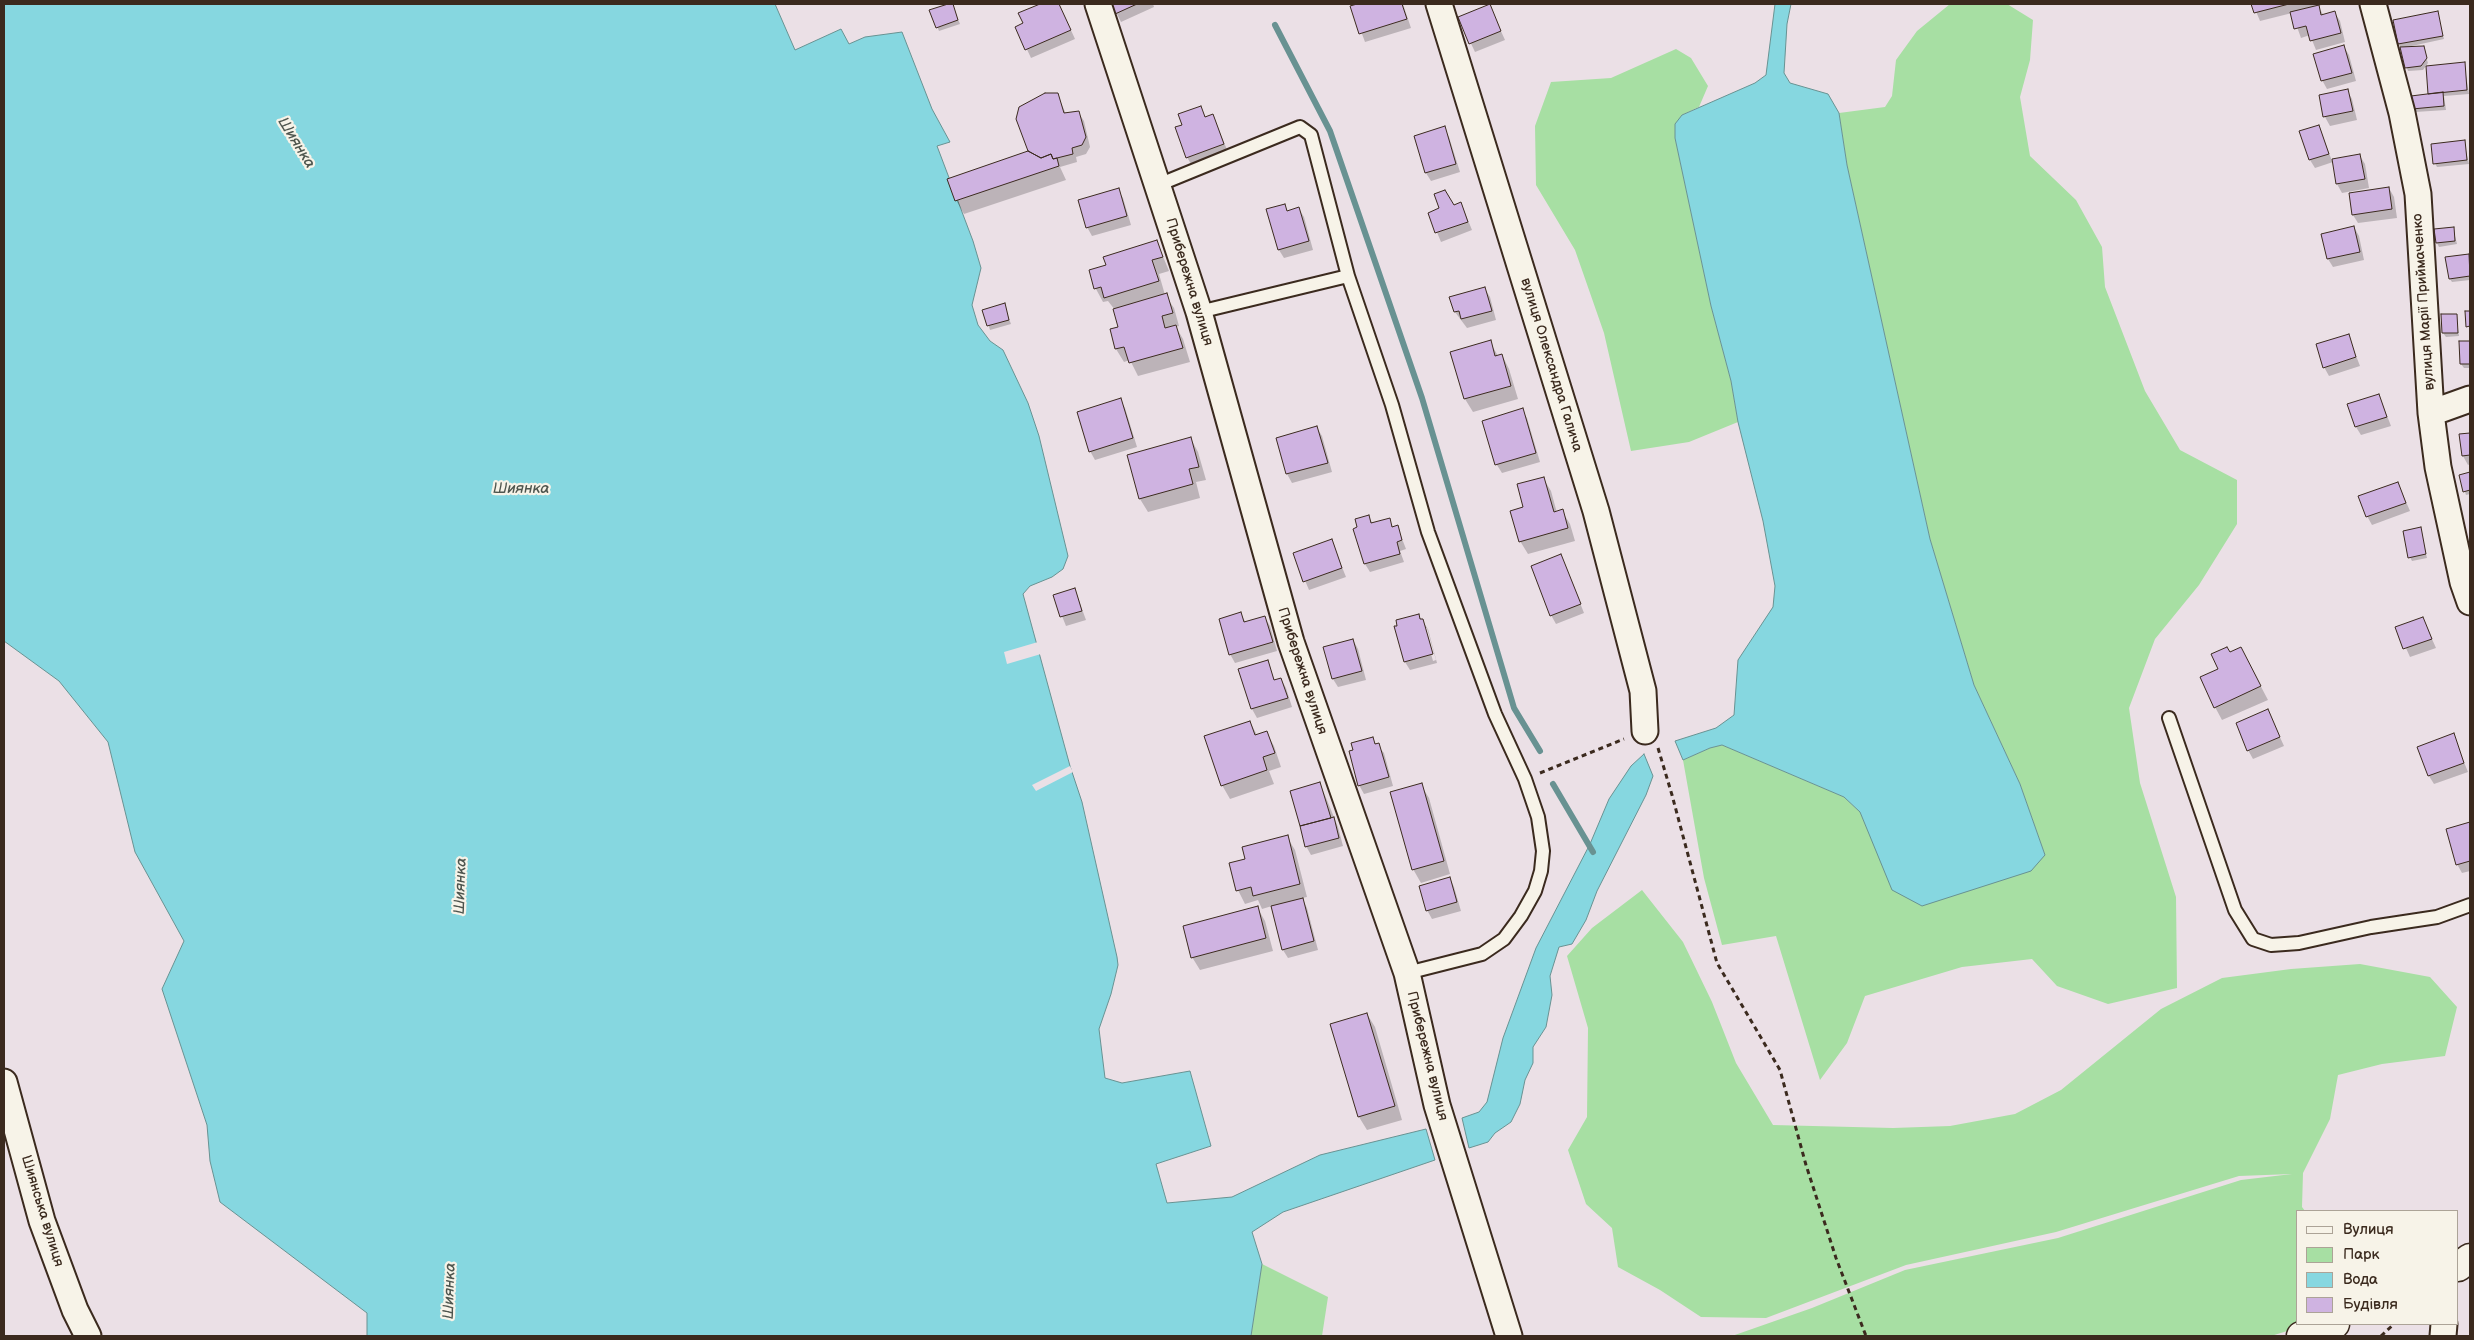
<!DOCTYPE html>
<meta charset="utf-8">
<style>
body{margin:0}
#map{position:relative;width:2474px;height:1340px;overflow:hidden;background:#ebe0e6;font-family:"Balsamiq Sans",sans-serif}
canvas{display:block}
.frame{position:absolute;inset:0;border:5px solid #3b2a1e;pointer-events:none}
.legend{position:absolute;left:2296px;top:1210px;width:162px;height:115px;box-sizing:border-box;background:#f7f3e8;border:1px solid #aca397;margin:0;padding:6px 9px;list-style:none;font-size:15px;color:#3b2a1e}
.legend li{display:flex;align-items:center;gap:10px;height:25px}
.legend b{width:25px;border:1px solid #aca397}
</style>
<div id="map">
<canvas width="2474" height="1340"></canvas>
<div class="frame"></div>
<ul class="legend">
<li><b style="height:6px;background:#f7f3e8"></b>Вулиця</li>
<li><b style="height:14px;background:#a7dfa3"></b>Парк</li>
<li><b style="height:14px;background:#86d7e0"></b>Вода</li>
<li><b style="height:14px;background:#cfb3e1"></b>Будівля</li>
</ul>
</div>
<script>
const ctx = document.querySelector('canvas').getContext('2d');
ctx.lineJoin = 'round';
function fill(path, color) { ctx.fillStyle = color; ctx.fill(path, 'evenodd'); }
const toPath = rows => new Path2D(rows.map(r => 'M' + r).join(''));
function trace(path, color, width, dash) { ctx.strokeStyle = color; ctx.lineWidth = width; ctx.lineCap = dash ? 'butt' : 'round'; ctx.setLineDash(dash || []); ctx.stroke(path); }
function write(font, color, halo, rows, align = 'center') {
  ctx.font = font + ' "Balsamiq Sans",sans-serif'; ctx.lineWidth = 4.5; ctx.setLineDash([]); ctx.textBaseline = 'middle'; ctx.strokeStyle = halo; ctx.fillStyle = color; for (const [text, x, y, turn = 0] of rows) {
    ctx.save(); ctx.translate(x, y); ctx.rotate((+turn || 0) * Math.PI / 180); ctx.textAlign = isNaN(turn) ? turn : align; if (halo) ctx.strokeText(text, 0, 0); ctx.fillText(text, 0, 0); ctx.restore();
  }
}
const green = toPath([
 [1950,4,2007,4,2033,20,2030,60,2020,97,2030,156,2076,200,2102,247,2105,287,2145,391,2180,450,2237,480,2237,524,2199,585,2155,639,2129,708,2140,783,2176,897,2177,988,2108,1004,2057,986,2032,959,1962,967,1865,996,1847,1043,1820,1080,1776,936,1722,945,1704,878,1683,760,1710,748,1722,745,1844,797,1860,812,1873,840,2045,855,2020,784,1974,685,1930,539,1847,165,1839,113,1885,107,1892,96,1896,60,1917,31],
 [1676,49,1691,58,1708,86,1699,107,1682,115,1675,138,1711,306,1731,381,1738,422,1689,442,1631,451,1604,333,1575,250,1536,185,1535,126,1551,82,1611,78],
 [1642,890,1683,942,1712,1002,1736,1063,1773,1125,1893,1128,1950,1126,2015,1114,2061,1090,2161,1009,2222,978,2291,969,2360,964,2430,977,2457,1007,2445,1056,2382,1064,2338,1075,2330,1119,2303,1173,2302,1207,2305,1211,2298,1211,2298,1324,2310,1324,2271,1336,1732,1336,1812,1308,1905,1270,2058,1238,2241,1180,2292,1174,2239,1176,2056,1232,1906,1265,1766,1318,1701,1317,1660,1290,1618,1267,1612,1228,1586,1204,1568,1150,1587,1117,1588,1028,1567,956,1592,928],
 [1262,1264,1328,1297,1322,1336,1251,1336]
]);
const water = toPath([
 [4,4,775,4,795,50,841,29,849,44,865,37,902,32,932,109,950,142,937,146,973,241,981,268,972,305,978,325,990,341,1003,350,1028,403,1039,436,1068,556,1063,569,1052,577,1030,586,1023,594,1070,766,1082,802,1117,957,1118,965,1111,994,1099,1029,1105,1078,1122,1083,1190,1071,1211,1146,1156,1164,1167,1203,1232,1197,1320,1155,1426,1129,1435,1160,1283,1212,1252,1232,1262,1264,1251,1336,367,1336,367,1313,220,1202,210,1161,207,1125,162,989,184,941,135,852,108,742,59,681,4,641,4,4],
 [1775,4,1791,4,1787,24,1784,73,1790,83,1828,94,1839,113,1847,165,1930,539,1974,685,2020,784,2045,855,2031,871,1922,906,1892,890,1860,812,1844,797,1722,745,1710,748,1683,760,1675,741,1716,728,1734,715,1738,660,1773,607,1775,586,1763,521,1738,422,1731,381,1711,306,1675,138,1675,124,1682,115,1755,83,1766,75,1775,4],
 [1644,754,1653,776,1646,795,1597,891,1586,920,1572,944,1559,947,1550,976,1552,995,1546,1027,1533,1047,1533,1063,1525,1080,1520,1104,1511,1122,1495,1133,1488,1142,1469,1148,1462,1118,1479,1112,1487,1102,1503,1038,1536,948,1590,844,1609,799,1631,766,1644,754]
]);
const pier = toPath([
 [1038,642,1041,654,1007,664,1004,652],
 [1070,766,1073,772,1036,791,1032,785]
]);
const shadow = toPath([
 [952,4,960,24,939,31,931,11],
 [1043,4,1059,4,1075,39,1031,58,1017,28,1025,24,1020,14],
 [1112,4,1153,4,1154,7,1121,22],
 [1361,4,1403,4,1411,28,1365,42,1352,7],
 [2253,4,2326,4,2318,6,2324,16,2335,13,2340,21,2345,42,2316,50,2310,35,2301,38,2292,13,2260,21],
 [1489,5,1505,40,1475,52,1459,18],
 [2437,12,2444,39,2407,47,2423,48,2428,63,2423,70,2408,71,2399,44,2394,21],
 [2344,47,2349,55,2356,81,2327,89,2322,80],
 [2464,63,2469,94,2444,96,2446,110,2415,112,2413,109],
 [2347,90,2352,99,2357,120,2330,126,2325,117,2320,96],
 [1057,94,1066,114,1078,112,1084,121,1090,147,1086,154,1076,157,1077,162,1060,167,1066,180,964,214,956,200,1030,152],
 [1200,107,1206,118,1213,116,1228,152,1192,166,1187,157,1183,125],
 [2319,126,2332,161,2360,156,2365,164,2369,188,2342,193,2337,184,2333,162,2315,168,2310,160],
 [1444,128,1449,137,1460,172,1431,181,1426,173],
 [2464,142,2469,164,2437,167,2435,163],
 [2389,188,2394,197,2397,218,2358,223,2353,215],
 [1118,190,1123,198,1131,225,1092,236,1087,227],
 [1461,203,1472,230,1441,242,1429,213],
 [1284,205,1288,212,1299,209,1304,217,1313,250,1284,258,1279,250],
 [2354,227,2359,236,2364,260,2333,267,2328,259],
 [2453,228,2457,244,2439,247,2437,243],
 [1157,242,1169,271,1159,274,1165,295,1174,308,1179,326,1176,327,1183,339,1190,362,1138,376,1130,360,1124,362,1116,349,1120,328,1115,310,1108,301,1103,302,1096,289,1090,271,1108,266],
 [2468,255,2470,259,2470,280,2452,282,2450,279],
 [1485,289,1490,297,1496,320,1467,328,1455,312,1451,298],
 [1004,305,1011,324,990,330,984,310],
 [2456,315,2459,336,2446,337,2443,333],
 [2348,335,2360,366,2329,376,2324,367],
 [1490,342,1498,356,1502,355,1509,369,1518,399,1473,412,1465,399,1452,352],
 [2470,342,2470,368,2464,368,2461,364,2460,343],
 [2379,395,2391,426,2361,435,2356,427],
 [1120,399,1125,408,1137,447,1095,460,1090,451],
 [1522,410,1527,418,1540,462,1502,473,1497,465,1484,421],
 [1317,428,1322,436,1332,472,1292,483,1287,474,1277,439],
 [2470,434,2470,464,2468,465,2463,456,2461,435],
 [1191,439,1198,452,1206,480,1196,482,1200,498,1148,512,1140,499,1129,456],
 [2470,473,2470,494,2466,495,2460,476],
 [1543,478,1551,491,1557,513,1562,511,1570,524,1575,541,1528,554,1520,541,1525,508],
 [2398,483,2410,511,2372,525,2367,516],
 [1368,516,1373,524,1389,520,1393,527,1397,526,1406,549,1400,551,1404,562,1370,572,1365,564],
 [2420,529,2427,558,2412,561,2410,557],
 [1331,540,1346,577,1309,590,1294,554],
 [1561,555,1584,613,1556,624,1551,615],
 [1075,590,1086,620,1066,626,1054,596],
 [1241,614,1246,623,1265,618,1270,626,1277,651,1235,663,1230,654],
 [1418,615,1428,629,1437,663,1410,670,1405,662,1396,627],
 [1424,628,1427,628,1436,660,1433,661],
 [2423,619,2436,648,2410,657,2397,628],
 [1353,640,1358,649,1366,680,1338,687,1333,679,1325,648],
 [2230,654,2248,662,2268,700,2222,720,2215,707,2219,670],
 [1267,662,1275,681,1281,679,1286,688,1292,707,1257,718,1252,709,1240,670],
 [2272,720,2284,746,2253,759,2248,750],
 [1250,722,1257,735,1266,732,1274,746,1281,767,1269,771,1274,784,1230,799,1222,785],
 [2453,735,2468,772,2434,784,2429,776],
 [1372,739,1384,753,1393,786,1364,794,1359,785],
 [1320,783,1338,827,1343,846,1311,855,1306,846],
 [1421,785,1429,798,1450,874,1421,883,1413,869],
 [2470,823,2470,871,2462,873,2457,864,2448,830],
 [1287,837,1295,850,1307,897,1302,898,1307,908,1318,950,1288,958,1283,950,1272,906,1262,909,1258,900,1245,904,1238,890,1247,860],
 [1450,878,1454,887,1461,911,1432,919,1427,910],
 [1257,907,1265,921,1273,951,1200,970,1192,957],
 [1367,1014,1375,1027,1402,1120,1367,1130,1359,1117,1332,1024]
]);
const stream = toPath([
 [1275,25,1330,131,1422,398,1514,708,1540,751],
 [1553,784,1593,852]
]);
const building = toPath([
 [948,4,953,4,958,20,936,28,929,10,948,4],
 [1040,4,1059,4,1071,30,1025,50,1015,27,1023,23,1018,13,1040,4],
 [1110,4,1137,4,1115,14,1110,4],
 [1357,4,1402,4,1407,19,1359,34,1350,6,1357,4],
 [1490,4,1501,31,1469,44,1458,17,1490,4],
 [2251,4,2289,4,2254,13,2251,4],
 [2319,5,2321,15,2335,11,2341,33,2310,41,2306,26,2294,29,2290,12,2319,5],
 [2438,11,2443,36,2398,44,2393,20,2438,11],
 [2344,45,2352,73,2321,81,2313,54,2344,45],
 [2424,46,2427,58,2421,66,2405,68,2400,47,2424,46],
 [2465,62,2467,90,2428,94,2426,66,2465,62],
 [2348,89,2353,111,2323,117,2319,95,2348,89],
 [2443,92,2444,106,2412,109,2411,96,2443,92],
 [1045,93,1058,93,1064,113,1079,111,1086,137,1082,145,1072,148,1073,154,1053,159,1051,154,1041,158,1028,151,1016,119,1019,107,1045,93],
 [1201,106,1205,117,1213,114,1224,144,1186,158,1175,127,1182,125,1178,114,1201,106],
 [2319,125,2329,154,2309,160,2299,131,2319,125],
 [1445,126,1456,164,1425,173,1414,136,1445,126],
 [2465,140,2467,160,2433,164,2431,144,2465,140],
 [1028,151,1041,158,1051,154,1053,159,1057,158,1059,166,955,201,947,179,1028,151],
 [2360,154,2365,179,2336,184,2332,159,2360,154],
 [2389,187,2392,209,2352,215,2349,193,2389,187],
 [1119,188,1127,216,1086,228,1078,200,1119,188],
 [1445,190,1454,205,1461,202,1468,222,1435,233,1428,213,1439,208,1434,194,1445,190],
 [1285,204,1287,211,1299,207,1309,241,1278,250,1266,209,1285,204],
 [2354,226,2360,252,2327,259,2321,234,2354,226],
 [2454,227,2455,241,2436,243,2434,229,2454,227],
 [1157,240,1163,257,1152,260,1159,281,1104,298,1101,287,1094,289,1089,270,1106,265,1103,257,1157,240],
 [2469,254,2470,276,2449,279,2445,257,2469,254],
 [1485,287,1492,311,1461,319,1459,311,1454,312,1449,297,1485,287],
 [1167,293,1173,313,1162,316,1165,328,1176,325,1183,348,1129,363,1124,347,1115,349,1110,329,1118,327,1113,309,1167,293],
 [1005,303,1009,320,987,326,982,310,1005,303],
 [2465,311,2470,311,2470,326,2466,327,2465,311],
 [2441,314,2457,314,2458,333,2442,333,2441,314],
 [2349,334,2356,357,2323,368,2316,344,2349,334],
 [1491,340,1495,356,1502,354,1511,386,1464,399,1450,352,1491,340],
 [2459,341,2470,341,2470,364,2460,364,2459,341],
 [2379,394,2387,417,2355,427,2347,404,2379,394],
 [1121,398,1133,438,1089,452,1077,412,1121,398],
 [1523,408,1536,453,1495,465,1482,421,1523,408],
 [1317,426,1328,463,1286,474,1276,438,1317,426],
 [2470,433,2470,455,2462,456,2459,434,2470,433],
 [1191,437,1199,467,1189,469,1193,484,1139,499,1127,455,1191,437],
 [2470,472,2470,490,2463,492,2459,475,2470,472],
 [1544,477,1554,512,1563,509,1568,528,1519,542,1510,511,1523,507,1517,484,1544,477],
 [2398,482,2406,503,2366,517,2358,496,2398,482],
 [1369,515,1371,523,1390,518,1392,527,1398,525,1402,540,1397,542,1400,554,1364,564,1353,529,1357,527,1355,519,1369,515],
 [2421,527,2426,554,2408,558,2403,531,2421,527],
 [1332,539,1342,568,1303,582,1293,553,1332,539],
 [1561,554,1581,604,1550,616,1531,566,1561,554],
 [1075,588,1082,611,1060,617,1053,595,1075,588],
 [1241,612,1244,622,1265,616,1273,642,1229,655,1219,619,1241,612],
 [1419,614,1420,619,1423,619,1433,654,1404,662,1394,626,1397,626,1396,620,1419,614],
 [2423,617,2432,639,2403,649,2395,627,2423,617],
 [1353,639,1362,671,1332,679,1323,647,1353,639],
 [2227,647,2230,652,2241,647,2261,686,2214,708,2200,677,2218,669,2211,654,2227,647],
 [1268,660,1274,680,1281,678,1288,698,1251,709,1238,669,1268,660],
 [2268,709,2280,737,2247,751,2236,723,2268,709],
 [1250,721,1255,735,1267,731,1275,753,1263,757,1267,770,1221,786,1204,736,1250,721],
 [2454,733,2464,763,2428,776,2417,747,2454,733],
 [1373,737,1375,744,1379,743,1389,777,1358,786,1349,751,1353,750,1351,743,1373,737],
 [1320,782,1331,818,1300,826,1290,791,1320,782],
 [1422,783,1444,861,1412,870,1390,792,1422,783],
 [1334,817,1339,838,1305,847,1300,826,1334,817],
 [2470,822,2470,861,2456,865,2446,829,2470,822],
 [1288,835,1300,884,1253,896,1251,887,1236,891,1229,863,1245,859,1242,847,1288,835],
 [1450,877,1457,902,1426,911,1419,886,1450,877],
 [1303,898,1314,941,1282,950,1271,906,1303,898],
 [1258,906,1266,938,1191,958,1183,926,1258,906],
 [1367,1013,1395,1106,1358,1117,1330,1024,1367,1013]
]);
const path = toPath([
 [1658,748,1672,795,1717,963,1780,1070,1806,1165,1836,1258,1866,1336],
 [1540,773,1624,739],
 [2381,1336,2394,1324]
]);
const service = toPath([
 [1158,185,1300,127,1311,135,1348,276],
 [1199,312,1348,276,1392,405,1428,532,1495,714,1525,779,1538,817,1543,851,1541,871,1535,891,1521,916,1504,939,1482,954,1407,973],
 [2169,718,2235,910,2253,939,2271,945,2299,943,2371,927,2437,917,2470,905]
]);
const minor = toPath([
 [1098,4,1199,312,1291,642,1407,973,1437,1105,1509,1336],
 [1439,4,1596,511,1643,691,1645,731],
 [2373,4,2402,113,2418,194,2431,413,2438,467,2463,582,2470,602],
 [2431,413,2470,399],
 [4,1082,42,1221,75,1310,88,1336],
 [2443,1336,2444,1324]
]);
const tertiary = toPath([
 [2458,1267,2470,1258],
 [2301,1336,2335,1324]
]);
const streetNames = [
 ["Прибережна вулиця",1189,282,73],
 ["вулиця Марії Приймаченко",2424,302,-94],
 ["вулиця Олександра Галича",1551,365,73],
 ["Прибережна вулиця",1302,671,72],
 ["Прибережна вулиця",1427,1056,76],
 ["Шиянська вулиця",42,1211,73]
];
const waterNames = [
 ["Шиянка",296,143,58],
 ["Шиянка",521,489],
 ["Шиянка",461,886,-88],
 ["Шиянка",450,1291,-88]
];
fill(green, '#a7dfa3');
fill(water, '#86d7e0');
trace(water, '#689292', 1);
fill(pier, '#ebe0e6');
fill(shadow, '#0003');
trace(stream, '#689292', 6);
fill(building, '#cfb3e1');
trace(building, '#3b2a1e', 1);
trace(service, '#3b2a1e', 16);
trace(minor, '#3b2a1e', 29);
trace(tertiary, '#3b2a1e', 31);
trace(path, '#3b2a1e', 3, [5, 4]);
trace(service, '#f7f3e8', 12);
trace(minor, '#f7f3e8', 25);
trace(tertiary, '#f7f3e8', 28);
write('14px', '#3b2a1e', '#f7f3e8', streetNames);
write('italic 15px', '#4e554e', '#f7f3e8', waterNames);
</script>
